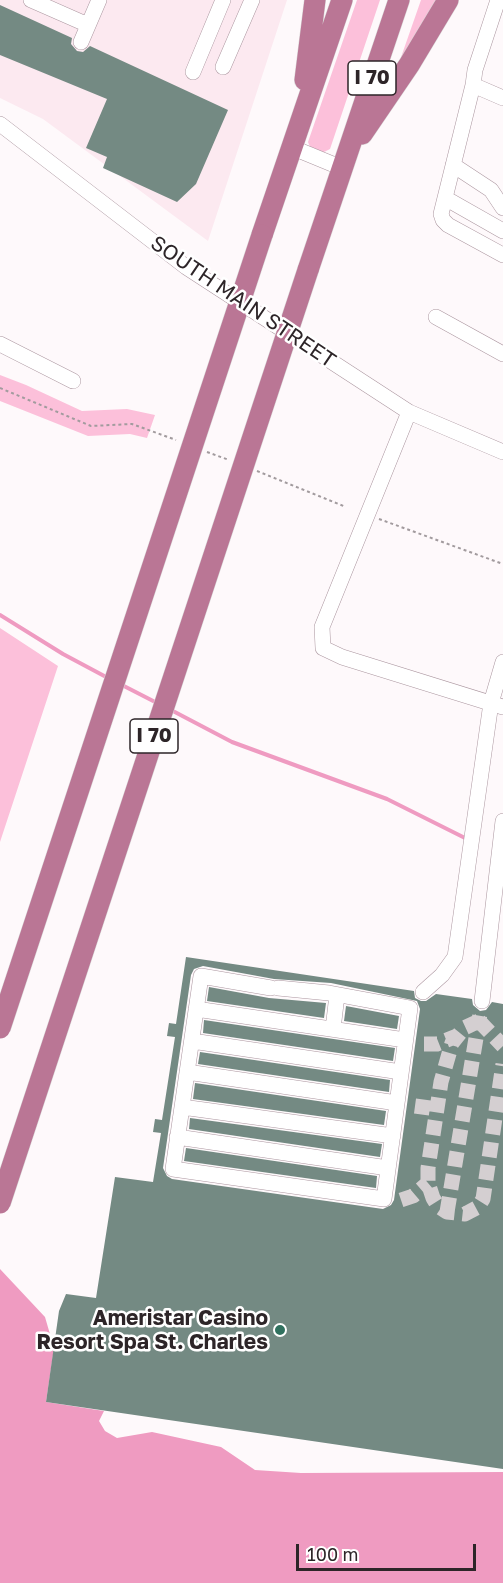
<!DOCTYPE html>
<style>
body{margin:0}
#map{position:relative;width:503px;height:1583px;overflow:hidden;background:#fef9fb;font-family:"Golos Text",sans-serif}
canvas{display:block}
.scale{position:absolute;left:296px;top:1544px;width:180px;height:27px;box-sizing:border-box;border:3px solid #2d2528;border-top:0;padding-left:8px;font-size:18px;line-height:21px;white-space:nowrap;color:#2d2528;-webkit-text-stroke:4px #fff;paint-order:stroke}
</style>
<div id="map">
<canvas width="503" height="1583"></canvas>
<div class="scale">100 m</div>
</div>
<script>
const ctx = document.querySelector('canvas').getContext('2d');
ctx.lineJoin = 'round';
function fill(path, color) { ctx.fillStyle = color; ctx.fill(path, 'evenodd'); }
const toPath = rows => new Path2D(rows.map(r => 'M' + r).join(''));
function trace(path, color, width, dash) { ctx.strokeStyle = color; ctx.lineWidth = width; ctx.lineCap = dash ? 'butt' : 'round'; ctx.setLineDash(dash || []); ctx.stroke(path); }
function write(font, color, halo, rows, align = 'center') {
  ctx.font = font + ' "Golos Text",sans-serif'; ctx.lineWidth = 5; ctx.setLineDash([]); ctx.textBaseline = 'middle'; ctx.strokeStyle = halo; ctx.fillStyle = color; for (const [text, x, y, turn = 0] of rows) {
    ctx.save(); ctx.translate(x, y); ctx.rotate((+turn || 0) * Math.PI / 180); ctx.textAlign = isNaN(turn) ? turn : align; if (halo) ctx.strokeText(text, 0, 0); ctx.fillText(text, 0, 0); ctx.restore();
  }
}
const built = toPath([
 [0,0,287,0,208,241,43,119,0,98]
]);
const green = toPath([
 [357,0,380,0,330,149,324,152,318,152,310,147,308,142],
 [421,0,436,0,399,63],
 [0,375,26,385,82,411,127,409,155,415,147,438,130,434,88,436,0,401],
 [0,628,58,666,0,842]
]);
const water = toPath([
 [0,1269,45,1317,54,1348,46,1402,104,1411,99,1421,105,1431,117,1438,152,1432,221,1447,255,1470,301,1473,503,1472,503,1583,0,1583]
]);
const stream = toPath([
 [0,615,63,654,108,678],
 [120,684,159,704],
 [171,710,232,742,387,799,469,840]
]);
const building = toPath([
 [0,5,72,38,71,44,77,51,83,52,90,46,228,110,196,184,177,202,103,168,107,157,86,148,107,99,0,55],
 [186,957,414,991,415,998,421,1001,426,1001,436,994,472,999,473,1005,480,1011,486,1010,492,1002,503,1004,503,1469,46,1402,59,1311,66,1294,96,1298,115,1177,153,1182,161,1133,153,1132,155,1119,162,1120,175,1037,167,1036,169,1023,176,1024],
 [203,966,274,979,331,983,417,1001,420,1009,394,1200,391,1205,383,1209,172,1179,167,1176,163,1168,191,975,194,969],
 [209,987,269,998,326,1003,324,1018,207,1001],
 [346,1006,399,1016,397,1029,344,1021],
 [204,1020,395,1048,393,1061,203,1033],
 [200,1052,390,1080,389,1092,198,1064],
 [195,1083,386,1111,384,1125,193,1099],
 [190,1118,382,1144,380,1157,189,1129],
 [186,1148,377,1176,376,1188,184,1161]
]);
const minorTunnel = toPath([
 [479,1021,464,1028,452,1043,441,1082,428,1168,428,1183,433,1198,438,1206,447,1212,465,1214,478,1207,483,1199,503,1064],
 [479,1021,503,1046],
 [424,1044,437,1044,457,1036],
 [415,1106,437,1109],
 [401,1200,413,1196,428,1183],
 [447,1212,480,1014]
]);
const path = toPath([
 [0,388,91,426,132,424,176,440],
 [207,452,229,460],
 [257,471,346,507],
 [379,519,503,564]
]);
const minor = toPath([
 [31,0,88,25],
 [498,0,475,70,473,85,441,214,443,220,448,225,503,255],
 [81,42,99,0],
 [223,67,252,0],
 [193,72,223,0],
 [473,85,503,98],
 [0,124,186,267,409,412,503,452],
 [291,147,342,168],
 [453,165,491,190,503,208],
 [445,198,503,231],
 [436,317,503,354],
 [0,344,73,381],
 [409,412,322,627,323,648,342,657,503,707],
 [271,988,201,976,173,1169,384,1199,410,1008,329,993,278,988],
 [423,992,442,975,455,957,491,703,503,662],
 [482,1001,503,821],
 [196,1009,405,1040],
 [333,1029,337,995],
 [192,1041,401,1072],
 [187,1072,397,1103],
 [182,1107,393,1136],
 [177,1137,388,1168]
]);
const highway = toPath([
 [305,80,315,0],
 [362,134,409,65,448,0],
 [262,235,342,0],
 [308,270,399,0]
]);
const highwayBridge = toPath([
 [0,1028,262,235],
 [0,1203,308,270]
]);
const markers = [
 [280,1330,6,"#31715f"]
];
const shields = [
 [372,78,48],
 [154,736,48]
];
const shieldNames = [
 ["I 70",372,78],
 ["I 70",154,736]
];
const streetNames = [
 ["SOUTH MAIN STREET",243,302,34]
];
const poiNames = [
 ["Ameristar Casino",268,1318],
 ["Resort Spa St. Charles",268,1342]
];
fill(built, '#fce9f0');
fill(green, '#fcc0da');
fill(water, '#ef9bc1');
trace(stream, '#ef9bc1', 4);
fill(building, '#748a83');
trace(minorTunnel, '#d4cfd1', 15, [15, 8]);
trace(minor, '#ac97a0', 16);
trace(highway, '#d9d8d8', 22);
trace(path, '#a29b9e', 2, [3, 3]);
trace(minor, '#fff', 15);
trace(highway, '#ba7695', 21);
trace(highwayBridge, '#d9d8d8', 22, []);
trace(highwayBridge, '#ba7695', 21);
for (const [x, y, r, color] of markers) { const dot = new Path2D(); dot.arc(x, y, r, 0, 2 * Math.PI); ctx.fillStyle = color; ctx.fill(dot); trace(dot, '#fff', 2); }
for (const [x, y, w] of shields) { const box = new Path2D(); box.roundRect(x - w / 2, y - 17, w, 34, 4.5); ctx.fillStyle = '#fff'; ctx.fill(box); trace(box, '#2d2528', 1.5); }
write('bold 20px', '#2d2528', null, shieldNames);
write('21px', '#2d2528', '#fff', streetNames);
write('bold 21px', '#2d2528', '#fff', poiNames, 'right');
</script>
